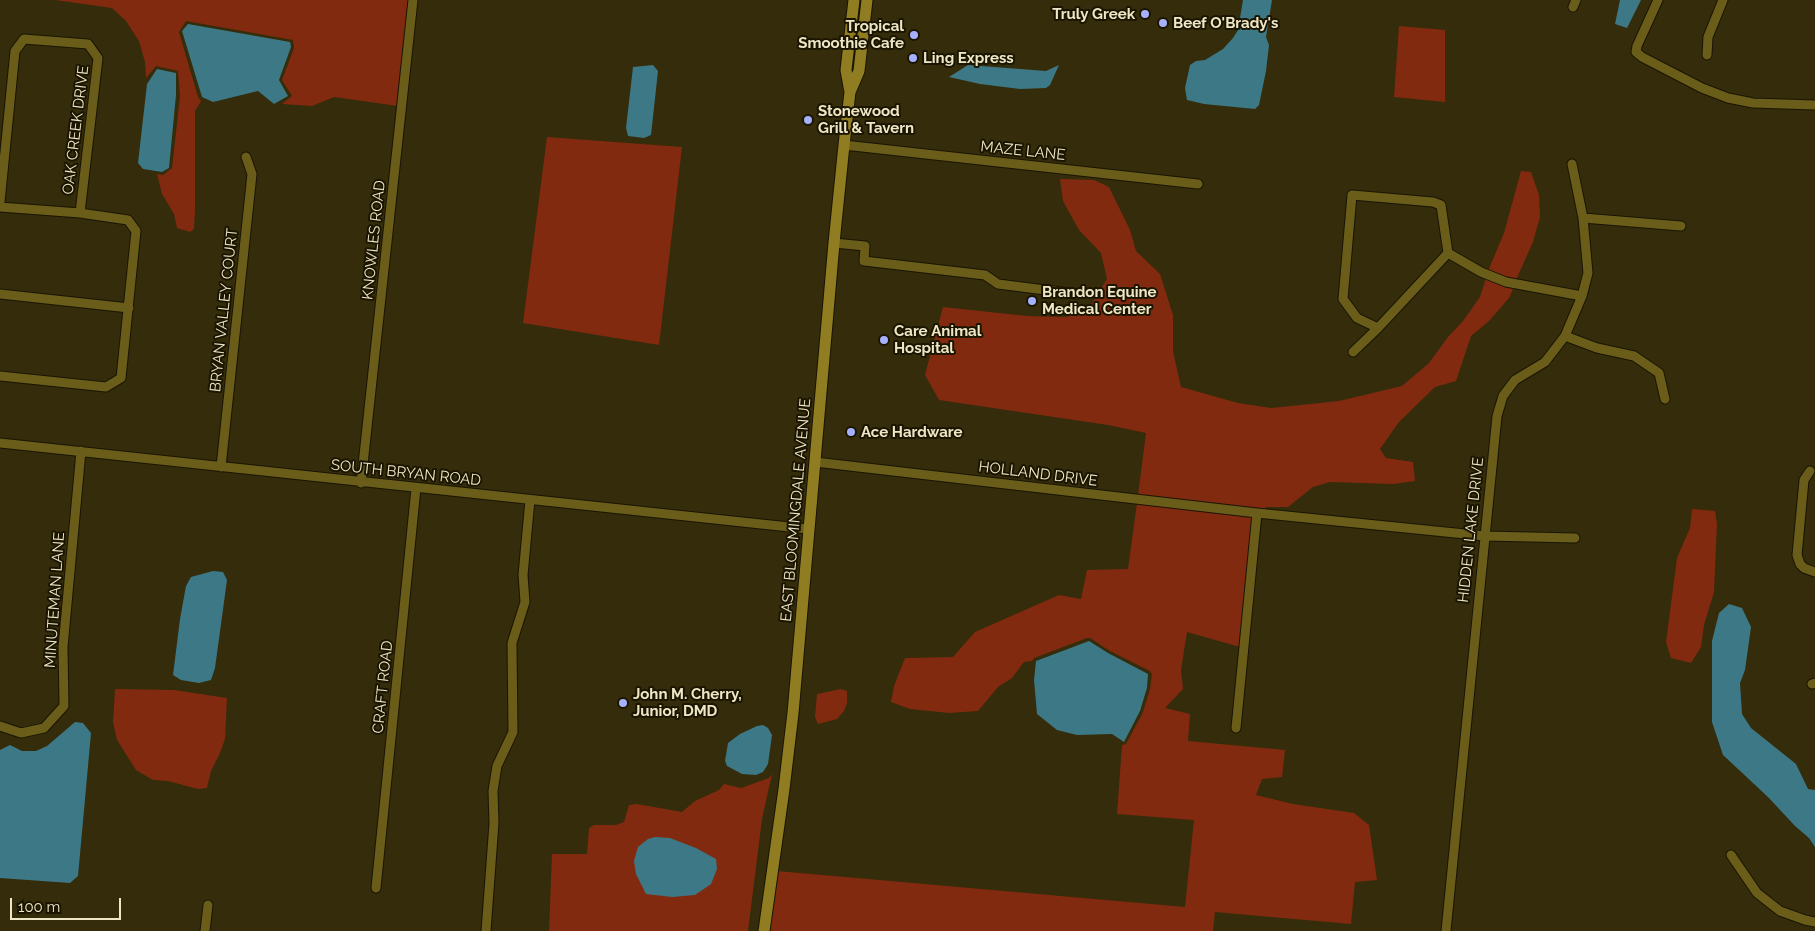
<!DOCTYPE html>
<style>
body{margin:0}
#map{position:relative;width:1815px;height:931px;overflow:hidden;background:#342c0a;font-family:Raleway,sans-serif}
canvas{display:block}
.scale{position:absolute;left:10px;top:898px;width:111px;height:22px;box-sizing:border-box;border:2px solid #eee7c7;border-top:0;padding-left:6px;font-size:15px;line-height:18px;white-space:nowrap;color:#eee7c7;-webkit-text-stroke:4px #1b1500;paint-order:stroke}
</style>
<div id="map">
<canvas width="1815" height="931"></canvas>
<div class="scale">100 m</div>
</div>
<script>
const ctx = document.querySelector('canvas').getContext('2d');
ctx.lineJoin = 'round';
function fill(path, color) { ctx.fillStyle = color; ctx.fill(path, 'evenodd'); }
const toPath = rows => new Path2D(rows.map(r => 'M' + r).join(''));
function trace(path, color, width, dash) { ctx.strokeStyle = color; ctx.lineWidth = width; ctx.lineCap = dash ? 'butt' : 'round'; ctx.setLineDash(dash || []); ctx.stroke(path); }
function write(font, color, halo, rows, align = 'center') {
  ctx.font = font + ' Raleway,sans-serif'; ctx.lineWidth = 4; ctx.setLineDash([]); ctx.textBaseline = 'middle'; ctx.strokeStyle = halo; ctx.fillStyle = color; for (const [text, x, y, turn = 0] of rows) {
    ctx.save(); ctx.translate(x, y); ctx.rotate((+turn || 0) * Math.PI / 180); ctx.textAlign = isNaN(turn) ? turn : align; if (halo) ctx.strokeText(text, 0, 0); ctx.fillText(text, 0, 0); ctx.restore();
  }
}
const green = toPath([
 [55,0,409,0,398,106,334,97,312,106,282,104,292,96,282,80,294,48,293,40,186,21,179,32,198,97,201,101,195,111,195,210,194,229,190,232,177,228,174,214,162,194,157,174,163,175,172,168,180,96,178,71,156,66,146,78,145,62,139,41,126,21,112,8],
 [1399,26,1445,30,1445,102,1394,97],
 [547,137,682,147,659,345,523,323],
 [1521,171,1531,172,1539,195,1540,217,1533,242,1516,280,1488,271,1504,233],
 [1060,179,1094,180,1109,187,1130,230,1136,251,1160,274,1173,315,1173,351,1181,387,1238,403,1271,408,1339,401,1402,386,1429,363,1448,337,1463,321,1480,297,1486,278,1514,287,1509,298,1489,321,1471,336,1456,381,1435,387,1399,422,1380,449,1386,458,1413,462,1415,481,1393,484,1330,482,1313,487,1288,507,1266,507,1266,510,1138,495,1146,433,1108,425,939,400,925,375,943,307,1027,316,1066,317,1089,308,1107,279,1101,253,1079,230,1063,201],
 [1137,503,1253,516,1240,647,1187,632,1181,670,1183,689,1165,708,1190,714,1188,741,1285,750,1282,777,1262,779,1256,795,1293,804,1354,813,1369,825,1377,880,1355,882,1351,924,1215,912,1213,931,769,931,777,871,1185,907,1194,820,1117,814,1122,745,1126,744,1143,712,1150,689,1152,674,1150,671,1110,651,1090,638,1087,638,1034,658,1032,661,1024,662,1012,678,998,687,978,711,949,713,910,709,891,702,894,686,905,658,953,657,975,632,1059,595,1081,599,1087,570,1128,569],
 [1692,509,1715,511,1717,524,1714,592,1704,625,1701,647,1691,663,1671,658,1666,642,1677,558,1690,528],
 [115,689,174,690,227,698,225,739,220,753,211,771,207,788,198,789,168,781,153,780,136,770,117,740,113,722],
 [841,689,847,691,847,703,844,711,837,719,818,724,815,717,817,694],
 [772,774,762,819,748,931,549,931,552,854,587,854,589,828,594,825,616,825,624,822,629,805,637,804,682,812,695,801,719,790,724,784,741,788,769,778]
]);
const water = toPath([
 [1243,0,1272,0,1266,37,1269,45,1266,71,1259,105,1255,109,1204,104,1187,100,1185,88,1190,65,1196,61,1205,60,1223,49,1233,38,1238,30],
 [1620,0,1641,0,1627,28,1615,24],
 [188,24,290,42,291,47,279,80,288,96,274,104,258,91,213,102,202,97,182,31],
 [653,65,658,71,651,135,644,138,628,136,626,128,633,67],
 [968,65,1046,71,1059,65,1050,85,1046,88,1020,89,980,84,949,77],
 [157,69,176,73,176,95,169,168,162,172,143,169,138,163,147,84],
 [213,571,223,572,227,580,215,668,211,680,199,683,181,680,173,675,180,619,186,586,191,577],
 [1729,604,1742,608,1751,627,1745,670,1740,683,1742,714,1751,728,1796,764,1808,789,1815,790,1815,847,1809,838,1795,826,1768,797,1723,755,1712,722,1712,641,1719,613],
 [1089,641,1108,653,1148,674,1147,688,1140,711,1124,742,1112,734,1077,735,1057,730,1037,714,1034,680,1036,661],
 [75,722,83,723,91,733,78,876,70,883,0,878,0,750,10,745,22,751,36,751,47,746],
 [763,725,768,728,772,735,768,764,763,772,756,775,742,774,727,766,725,761,728,743,740,734,757,726],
 [655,837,670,838,696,848,716,859,717,869,711,884,695,895,672,897,646,894,636,874,634,861,638,847,648,839]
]);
const minor = toPath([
 [1658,0,1637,46,1636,52,1642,57,1702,88,1728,98,1753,103,1815,105],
 [1573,7,1576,0],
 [1707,55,1708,37,1723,0],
 [844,145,1198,184],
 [0,202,15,51,24,39,88,44,98,58,80,213],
 [0,207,80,213,128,220,136,231,121,378,106,387,0,376],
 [1583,218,1681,226],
 [834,243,865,246,864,261,985,275,998,284,1077,294],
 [1448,253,1481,272,1506,282,1582,296],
 [0,294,129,308],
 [1565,336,1597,348,1634,356,1659,373,1665,399],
 [1353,352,1378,328,1448,253,1441,205,1433,202,1352,195,1343,299,1357,318,1378,328],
 [0,443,808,529],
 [815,462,1257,513,1485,536,1575,538],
 [221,467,252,174,246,157],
 [1810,471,1804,480,1797,555,1800,564,1804,568,1815,572],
 [361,483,413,0],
 [1812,684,1815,683],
 [0,726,21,733,44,728,64,706,63,647,81,451],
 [1236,728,1257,513],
 [1731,855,1757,893,1780,911,1805,920,1815,922],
 [376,888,416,488],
 [205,931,208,905],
 [486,931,494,823,493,791,497,766,513,732,512,643,525,602,523,575,530,500],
 [1446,931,1497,416,1503,396,1515,380,1545,362,1565,336,1582,296,1588,273,1583,218,1572,164]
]);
const major = toPath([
 [850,92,846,70,854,0],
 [764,931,784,789,793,713,834,243,844,145,850,92,859,71,867,0]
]);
const markers = [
 [1145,14,5,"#a5b1fc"],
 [1163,23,5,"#a5b1fc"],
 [914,35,5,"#a5b1fc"],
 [913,58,5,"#a5b1fc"],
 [808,120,5,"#a5b1fc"],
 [1032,301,5,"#a5b1fc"],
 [884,340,5,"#a5b1fc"],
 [851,432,5,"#a5b1fc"],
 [623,703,5,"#a5b1fc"]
];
const poiNames = [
 ["Truly Greek",1135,14,"right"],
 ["Beef O'Brady's",1173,23],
 ["Tropical",904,26,"right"],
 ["Smoothie Cafe",904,43,"right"],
 ["Ling Express",923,58],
 ["Stonewood",818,111],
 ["Grill & Tavern",818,128],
 ["Brandon Equine",1042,292],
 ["Medical Center",1042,309],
 ["Care Animal",894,331],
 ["Hospital",894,348],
 ["Ace Hardware",861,432],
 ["John M. Cherry,",633,694],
 ["Junior, DMD",633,711]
];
const streetNames = [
 ["OAK CREEK DRIVE",76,130,-83],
 ["MAZE LANE",1023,151,6],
 ["KNOWLES ROAD",374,240,-84],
 ["BRYAN VALLEY COURT",224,310,-84],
 ["SOUTH BRYAN ROAD",406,473,6],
 ["HOLLAND DRIVE",1038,474,7],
 ["EAST BLOOMINGDALE AVENUE",796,510,-85],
 ["HIDDEN LAKE DRIVE",1471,530,-84],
 ["MINUTEMAN LANE",55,600,-86],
 ["CRAFT ROAD",383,687,-84]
];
fill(green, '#822a0f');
fill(water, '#3d7887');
trace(minor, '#191503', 11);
trace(major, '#191503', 13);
trace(minor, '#6a5c19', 9);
trace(major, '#907d22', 11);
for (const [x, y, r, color] of markers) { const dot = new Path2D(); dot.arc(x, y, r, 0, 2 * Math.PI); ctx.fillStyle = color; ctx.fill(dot); trace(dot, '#1b1500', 2); }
write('bold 15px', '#eee7c7', '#1b1500', poiNames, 'left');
write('15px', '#eee7c7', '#1b1500', streetNames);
</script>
